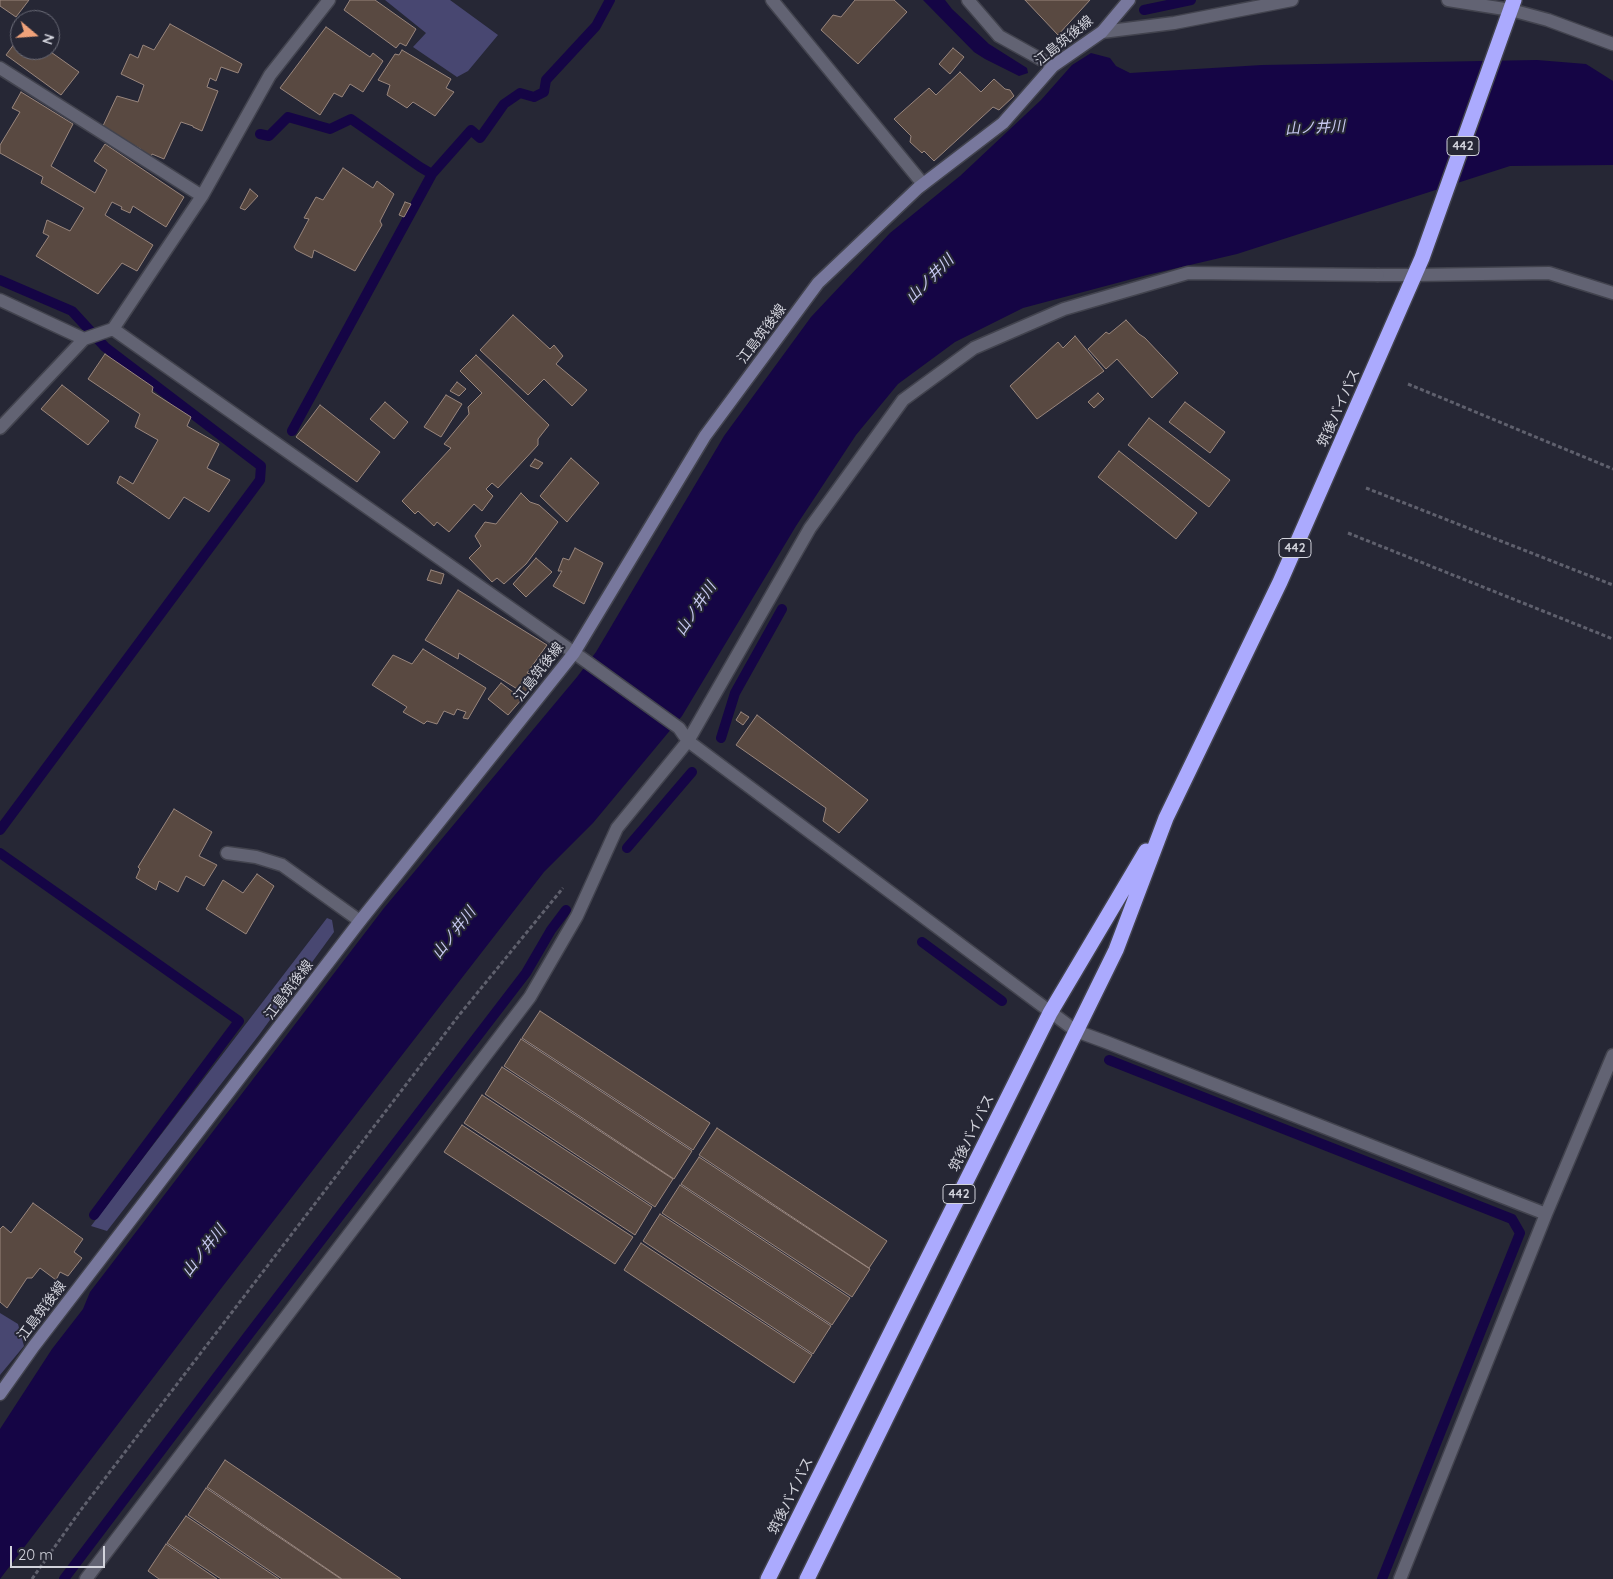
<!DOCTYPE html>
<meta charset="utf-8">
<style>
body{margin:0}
#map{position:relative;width:1613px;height:1579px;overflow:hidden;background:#262735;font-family:Quicksand,sans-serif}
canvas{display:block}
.north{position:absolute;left:10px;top:10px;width:50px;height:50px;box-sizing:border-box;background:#262735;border:1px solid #6b6c78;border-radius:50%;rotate:108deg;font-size:14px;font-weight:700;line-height:20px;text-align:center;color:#d2d3dc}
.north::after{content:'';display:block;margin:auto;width:18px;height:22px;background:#f0a27a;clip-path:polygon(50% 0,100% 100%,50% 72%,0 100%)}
.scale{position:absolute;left:10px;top:1546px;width:95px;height:22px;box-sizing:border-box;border:2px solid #d2d3dc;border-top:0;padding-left:6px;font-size:15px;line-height:18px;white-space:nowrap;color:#d2d3dc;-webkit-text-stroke:4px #262735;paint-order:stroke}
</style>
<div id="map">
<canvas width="1613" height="1579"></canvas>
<div class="north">N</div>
<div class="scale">20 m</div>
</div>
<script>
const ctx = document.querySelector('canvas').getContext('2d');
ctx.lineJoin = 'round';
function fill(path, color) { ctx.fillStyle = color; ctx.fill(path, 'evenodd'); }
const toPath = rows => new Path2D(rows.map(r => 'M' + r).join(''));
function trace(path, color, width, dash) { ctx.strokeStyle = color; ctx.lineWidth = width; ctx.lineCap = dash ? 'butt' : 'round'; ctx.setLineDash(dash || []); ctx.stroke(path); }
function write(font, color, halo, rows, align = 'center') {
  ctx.font = font + ' Quicksand,"Noto Sans JP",sans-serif'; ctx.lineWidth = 4; ctx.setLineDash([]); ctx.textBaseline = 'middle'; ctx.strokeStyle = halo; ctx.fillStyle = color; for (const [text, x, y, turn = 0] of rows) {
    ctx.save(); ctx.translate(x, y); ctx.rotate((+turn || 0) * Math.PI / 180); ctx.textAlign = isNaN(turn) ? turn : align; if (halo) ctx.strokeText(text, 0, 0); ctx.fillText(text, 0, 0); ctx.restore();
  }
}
const green = toPath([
 [385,0,450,0,498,35,468,71,457,77,413,47,426,33],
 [327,918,332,920,334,932,259,1035,107,1231,91,1226],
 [0,1313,18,1324,24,1346,0,1375]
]);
const water = toPath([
 [923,0,945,0,952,9,989,44,1027,68,1028,73,1019,76,985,59,974,52],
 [1091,53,1110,58,1116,66,1130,73,1262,65,1537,60,1586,64,1613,81,1613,165,1510,166,1237,254,1147,275,1023,308,955,342,898,384,856,435,796,526,682,716,593,823,544,872,223,1286,0,1579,0,1429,52,1349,83,1309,90,1292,384,908,577,677,596,652,724,436,811,317,890,233,960,176,1041,100,1072,65]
]);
const stream = toPath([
 [1144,10,1191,0],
 [260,134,269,136,288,117,330,129,351,119,420,167,432,174],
 [0,280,72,311,105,347,261,466,260,480,0,830],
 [292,431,432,174,471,130,480,138,504,104,520,93,534,97,544,92,546,80,596,26,610,0],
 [721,738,735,693,782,609],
 [627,848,692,772],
 [0,853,239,1021,94,1215],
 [922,942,1002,1001],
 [1109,1060,1512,1219,1520,1233,1382,1579],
 [64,1579,250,1333,526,973,551,930,566,910]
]);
const building = toPath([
 [0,0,29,0,16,17,0,6,0,0],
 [350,0,375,0,416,29,406,46,400,43,396,48,344,10,350,0],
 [855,0,894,0,907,12,858,64,821,30,833,15,841,17,855,0],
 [1025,0,1090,0,1058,35,1025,0],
 [170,24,242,64,238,73,221,67,216,81,210,78,207,87,218,91,202,131,193,127,193,126,181,122,164,159,152,154,151,157,139,153,141,149,102,128,117,96,138,102,144,85,121,74,130,54,138,58,143,45,154,50,170,24],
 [326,27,370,57,373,53,383,61,363,92,350,84,342,97,334,93,320,115,280,88,326,27],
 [20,36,20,50,48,50,79,72,61,95,6,55,20,36],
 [953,48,964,57,950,74,939,64,953,48],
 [402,50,451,79,446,88,454,92,435,116,413,102,407,108,387,95,390,85,378,80,395,54,399,55,402,50],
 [960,72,981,92,994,79,1005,89,1010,90,1014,96,999,110,993,107,934,161,924,151,922,153,910,142,911,136,894,119,929,88,936,95,960,72],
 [21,92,73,124,51,166,95,193,107,170,94,161,105,144,184,197,166,227,133,206,130,213,121,209,122,207,112,202,105,215,153,245,137,271,122,263,98,294,36,256,49,236,43,233,47,220,70,231,84,208,41,183,43,177,0,153,0,145,20,112,12,108,21,92],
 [343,168,373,188,377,181,394,194,380,221,382,225,355,271,314,250,312,258,296,250,294,247,309,219,304,218,316,197,323,200,343,168],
 [250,189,258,196,245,210,240,208,250,189],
 [405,202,411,204,404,217,399,215,405,202],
 [513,315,550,349,554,345,563,356,556,364,587,390,572,406,544,379,528,395,480,350,513,315],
 [1126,320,1139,334,1145,338,1178,373,1152,398,1117,359,1106,369,1088,349,1106,332,1109,334,1126,320],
 [1075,336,1104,371,1037,419,1010,386,1058,342,1063,348,1075,336],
 [105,354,153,387,152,392,191,417,187,426,219,444,207,468,230,480,209,512,184,497,169,519,117,483,120,476,133,484,158,440,135,427,140,414,88,379,105,354],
 [476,355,549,425,538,439,538,445,498,488,492,483,486,489,493,496,482,511,474,504,449,532,437,522,434,526,418,511,415,514,402,501,451,448,444,444,469,414,468,407,482,393,460,371,476,355],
 [457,382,466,389,459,396,450,391,457,382],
 [62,385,109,421,88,445,41,409,62,385],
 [1098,393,1104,399,1094,408,1088,402,1098,393],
 [446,395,462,404,441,437,424,427,446,395],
 [385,402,408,422,394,439,370,419,385,402],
 [1185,402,1225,432,1210,453,1169,422,1185,402],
 [320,405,380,452,357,482,296,437,320,405],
 [1149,418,1230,480,1209,507,1128,445,1149,418],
 [1119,451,1197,513,1176,539,1098,477,1119,451],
 [571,458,599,483,567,522,540,496,571,458],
 [535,459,543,463,538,469,530,466,535,459],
 [521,493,530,502,539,505,558,522,526,564,504,584,497,578,492,582,469,558,481,546,475,536,485,522,496,524,521,493],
 [575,548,603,563,584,604,553,586,562,571,558,571,563,558,569,560,575,548],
 [536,558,552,572,526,597,513,584,536,558],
 [431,570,444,574,441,584,427,580,431,570],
 [458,590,547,645,527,673,536,676,527,695,459,653,458,659,425,640,458,590],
 [423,649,486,688,468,719,463,718,466,712,457,709,454,715,444,711,437,724,427,721,424,724,403,712,407,707,372,685,393,655,412,664,423,649],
 [501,683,522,699,508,715,488,699,501,683],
 [741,712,749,717,743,725,736,720,741,712],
 [757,715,868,800,839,833,823,821,826,808,736,745,757,715],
 [174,809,212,832,199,856,217,865,204,886,186,876,178,892,159,881,156,890,136,878,140,869,138,867,174,809],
 [257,874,274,886,246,934,206,909,223,880,243,893,257,874],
 [540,1011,710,1123,693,1150,522,1038,540,1011],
 [521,1039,692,1151,674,1179,504,1066,521,1039],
 [502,1067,673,1179,655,1207,485,1094,502,1067],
 [482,1095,652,1207,635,1235,464,1123,482,1095],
 [462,1125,633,1237,615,1264,444,1152,462,1125],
 [717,1128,887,1241,869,1268,699,1155,717,1128],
 [699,1157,870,1269,852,1297,681,1184,699,1157],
 [680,1185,850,1298,832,1325,662,1213,680,1185],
 [33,1203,83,1239,74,1252,82,1258,68,1276,60,1272,56,1280,40,1268,32,1278,27,1278,7,1308,0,1302,0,1229,3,1226,11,1233,33,1203],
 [660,1214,831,1326,813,1354,643,1241,660,1214],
 [641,1243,812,1355,794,1383,624,1270,641,1243],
 [225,1460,401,1579,342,1579,207,1487,225,1460],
 [206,1488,341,1579,282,1579,188,1515,206,1488],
 [186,1516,279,1579,221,1579,167,1543,186,1516],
 [166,1544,217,1579,159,1579,148,1571,166,1544]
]);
const path = toPath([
 [1408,384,1613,469],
 [1366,488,1613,585],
 [1348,533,1613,639],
 [32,1579,80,1511,460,1014,563,888]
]);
const lane = toPath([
 [1511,10,1548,20,1613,44],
 [1378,275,1415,275]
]);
const street = toPath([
 [772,0,923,184],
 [968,0,999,36,1053,66],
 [1448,0,1511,10],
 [1102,32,1174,23,1292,0],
 [0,68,202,196],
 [1415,275,1549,273,1613,293],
 [0,300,84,339],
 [113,329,583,659,679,728,688,741,1076,1031,1106,1042,1546,1214],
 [0,428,84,339,113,329,202,196,270,75,329,0],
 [227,853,256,857,282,865,360,921],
 [86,1579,530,997,577,916,617,828,688,741,810,528,903,400,974,348,1064,309,1188,273,1378,275],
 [1400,1579,1546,1214,1613,1055]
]);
const secondary = toPath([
 [0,1394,34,1346,360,921,574,653,705,436,818,283,918,188,1003,123,1053,66,1102,32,1129,0]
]);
const highway = toPath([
 [768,1579,1050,1013,1146,851],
 [807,1579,1116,950,1166,818,1280,582,1422,258,1514,0]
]);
const shields = [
 [1463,146,32],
 [1295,548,32],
 [959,1194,32]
];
const shieldNames = [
 ["442",1463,146],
 ["442",1295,548],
 ["442",959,1194]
];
const streetNames = [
 ["江島筑後線",1064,41,-39],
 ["江島筑後線",762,334,-53],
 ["筑後バイパス",1339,408,-66],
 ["江島筑後線",539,672,-52],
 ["江島筑後線",289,990,-53],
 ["筑後バイパス",972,1133,-64],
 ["江島筑後線",42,1311,-53],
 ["筑後バイパス",791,1496,-64]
];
const waterNames = [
 ["山ノ井川",1315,128,-3],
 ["山ノ井川",930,279,-45],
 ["山ノ井川",696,609,-56],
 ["山ノ井川",454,933,-52],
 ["山ノ井川",204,1251,-52]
];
fill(green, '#484771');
fill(water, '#150545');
trace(stream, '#150545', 10);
fill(building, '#594941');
trace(building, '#99867d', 1);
trace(lane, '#42434e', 15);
trace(street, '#42434e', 15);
trace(secondary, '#42434e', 15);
trace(highway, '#42434e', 18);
trace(path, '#5f606d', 3, [4, 2.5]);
trace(lane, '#626373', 12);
trace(street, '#626373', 12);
trace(secondary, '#78789d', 12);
trace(highway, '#abaafe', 15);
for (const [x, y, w] of shields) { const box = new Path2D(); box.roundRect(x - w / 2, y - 9.5, w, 19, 4); ctx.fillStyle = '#262735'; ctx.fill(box); trace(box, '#d2d3dc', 1); }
write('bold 12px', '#d2d3dc', null, shieldNames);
write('14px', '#d2d3dc', '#262735', streetNames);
write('italic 15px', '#c7c9f0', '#262735', waterNames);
</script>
